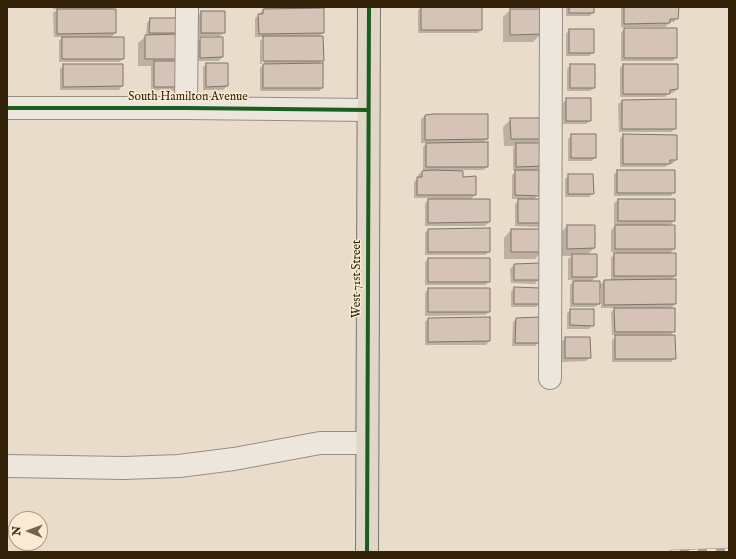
<!DOCTYPE html>
<style>
body{margin:0}
#map{position:relative;width:736px;height:559px;overflow:hidden;background:#eadcca;font-family:"IM FELL English",serif}
canvas{display:block}
.frame{position:absolute;inset:0;border:8px solid #342308;pointer-events:none}
.north{position:absolute;left:8px;top:511px;width:40px;height:40px;box-sizing:border-box;background:#faead4;border:1px solid #ab9a82;border-radius:50%;rotate:271deg;font-size:11px;font-weight:700;line-height:16px;text-align:center;color:#342308}
.north::after{content:'';display:block;margin:auto;width:14px;height:18px;background:#74644c;clip-path:polygon(50% 0,100% 100%,50% 72%,0 100%)}
</style>
<div id="map">
<canvas width="736" height="559"></canvas>
<div class="frame"></div>
<div class="north">N</div>
</div>
<script>
const ctx = document.querySelector('canvas').getContext('2d');
ctx.lineJoin = 'round';
function fill(path, color) { ctx.fillStyle = color; ctx.fill(path, 'evenodd'); }
const toPath = rows => new Path2D(rows.map(r => 'M' + r).join(''));
function trace(path, color, width, dash) { ctx.strokeStyle = color; ctx.lineWidth = width; ctx.lineCap = dash ? 'butt' : 'round'; ctx.setLineDash(dash || []); ctx.stroke(path); }
function write(font, color, halo, rows, align = 'center') {
  ctx.font = font + ' "IM FELL English",serif'; ctx.lineWidth = 3; ctx.setLineDash([]); ctx.textBaseline = 'middle'; ctx.strokeStyle = halo; ctx.fillStyle = color; for (const [text, x, y, turn = 0] of rows) {
    ctx.save(); ctx.translate(x, y); ctx.rotate((+turn || 0) * Math.PI / 180); ctx.textAlign = isNaN(turn) ? turn : align; if (halo) ctx.strokeText(text, 0, 0); ctx.fillText(text, 0, 0); ctx.restore();
  }
}
const shadow = toPath([
 [53,7,115,7,112,10,115,33,111,38,123,59,119,62,59,62,59,41,63,37,54,37,53,13,58,9,53,9],
 [197,7,221,7,220,8,197,8],
 [261,7,321,7,319,9,323,33,318,37,323,60,318,64,322,88,319,91,260,91,260,68,262,66,264,66,264,39,262,39,262,64,260,64,260,41,264,37,255,37,255,18,260,15,260,13,265,8,261,8],
 [422,7,481,7,481,29,478,33,418,33,418,10],
 [566,7,593,7,593,12,590,16,566,16],
 [621,7,678,7,677,18,674,22,669,22,666,27,621,27],
 [510,10,541,34,533,42,503,42,503,17],
 [201,12,224,32,218,38,222,38,222,57,219,61,197,61,197,42,201,38,217,38,217,36,198,36,198,16],
 [150,19,176,32,173,36,178,58,174,62,178,87,174,91,151,90,151,66,138,66,138,43,146,36,147,23],
 [624,29,676,57,673,61,621,61,621,33],
 [569,30,593,53,589,56,566,56,566,34],
 [207,64,227,86,223,90,203,90,203,67],
 [64,65,122,86,119,90,60,90,60,69],
 [571,65,594,88,590,91,567,91,567,69],
 [623,65,677,89,673,93,669,93,665,97,620,97,620,68],
 [567,99,590,121,586,124,563,124,563,103],
 [622,101,675,128,672,132,619,132,618,104],
 [425,116,487,139,483,143,487,166,484,170,462,170,462,178,475,195,470,200,489,222,485,226,425,226,425,203,430,198,414,198,414,182,418,178,418,175,423,171,423,147,427,143,421,143,421,119],
 [511,119,542,138,536,144,542,166,538,170,538,195,533,200,543,223,539,227,515,226,515,204,520,199,512,199,512,175,517,170,513,170,513,148,515,146,504,146,503,127],
 [572,135,595,157,592,161,568,161,568,139],
 [623,135,676,160,672,164,669,164,665,167,620,167,620,139],
 [618,171,674,192,671,196,614,196,614,174],
 [569,175,593,193,589,197,565,197,565,179],
 [618,200,674,200,674,221,669,226,674,249,669,254,675,276,670,281,675,304,670,309,674,331,670,336,675,358,671,362,612,362,612,340,617,335,612,335,611,312,616,308,601,308,601,288,599,288,599,304,595,307,570,307,570,285,575,280,568,280,568,259,572,256,560,256,560,233,567,226,594,248,587,255,596,276,591,282,599,286,604,281,611,281,611,258,616,252,611,252,611,230,617,224,614,224,614,203],
 [428,230,489,252,485,255,425,255,425,233],
 [511,230,542,251,535,259,504,259,504,238],
 [428,259,489,282,485,285,425,285,425,262],
 [514,265,538,280,535,284,511,283,510,269],
 [514,288,539,304,536,307,511,307,511,292],
 [428,289,489,312,485,315,425,316,425,293],
 [571,310,593,325,589,329,567,329,567,313],
 [489,318,489,341,486,345,425,345,425,322,428,319],
 [516,319,538,343,535,346,512,346,513,322],
 [566,338,590,358,586,361,562,362,562,341]
]);
const building = toPath([
 [421,7,482,7,482,30,421,30,421,7],
 [569,7,594,7,594,13,569,13,569,7],
 [624,7,679,7,678,19,670,19,670,23,624,24,624,7],
 [324,8,324,33,259,34,258,14,263,14,263,9,324,8],
 [57,9,116,9,116,33,57,34,57,9],
 [510,9,542,9,542,34,510,35,510,9],
 [201,11,225,11,225,33,201,33,201,11],
 [150,18,177,18,177,33,149,33,150,18],
 [624,28,677,28,677,58,624,58,624,28],
 [569,29,594,29,594,53,569,53,569,29],
 [179,34,179,59,145,59,145,35,179,34],
 [263,36,323,36,324,61,263,61,263,36],
 [62,37,124,37,124,59,62,59,62,37],
 [200,37,223,37,223,57,200,58,200,37],
 [154,61,179,61,179,87,154,87,154,61],
 [206,63,228,63,228,86,206,87,206,63],
 [323,63,323,88,263,88,263,64,323,63],
 [63,64,123,64,123,86,63,87,63,64],
 [570,64,595,64,595,88,570,88,570,64],
 [623,64,678,64,678,89,670,90,670,94,623,94,623,64],
 [566,98,591,98,591,121,566,121,566,98],
 [676,99,676,129,622,129,622,100,676,99],
 [434,114,488,114,488,139,425,140,425,115,434,114],
 [510,118,543,118,543,139,511,139,510,118],
 [571,134,596,134,596,158,571,158,571,134],
 [623,134,677,135,677,160,670,160,670,164,623,164,623,134],
 [488,142,488,167,426,167,426,143,488,142],
 [516,143,543,143,543,166,516,167,516,143],
 [432,170,463,171,463,177,476,176,476,195,417,195,417,177,422,177,422,171,432,170],
 [515,170,539,170,539,196,515,195,515,170],
 [617,170,675,170,675,193,617,193,617,170],
 [568,174,593,174,594,194,568,194,568,174],
 [428,199,490,199,490,222,428,223,428,199],
 [518,199,544,199,544,223,518,223,518,199],
 [618,199,675,199,675,221,618,221,618,199],
 [567,225,595,225,595,248,567,249,567,225],
 [615,225,675,225,675,249,615,249,615,225],
 [490,228,490,252,428,252,428,229,490,228],
 [511,229,544,229,543,252,511,252,511,229],
 [614,253,676,253,676,276,614,276,614,253],
 [572,254,597,254,597,277,572,277,572,254],
 [428,258,490,258,490,282,428,282,428,258],
 [540,263,539,280,514,280,514,264,540,263],
 [676,279,676,304,604,305,604,280,676,279],
 [573,281,600,281,600,304,573,304,573,281],
 [514,287,540,288,540,304,514,304,514,287],
 [428,288,490,288,490,312,428,312,428,288],
 [614,308,675,308,675,332,615,332,614,308],
 [570,309,594,309,594,326,570,325,570,309],
 [490,317,490,341,428,342,428,318,490,317],
 [540,317,539,343,515,343,516,318,540,317],
 [615,335,675,335,676,359,615,359,615,335],
 [565,337,590,337,591,358,565,358,565,337]
]);
const minor = toPath([
 [7,108,186,108,368,110],
 [186,108,187,7],
 [550,378,551,7],
 [7,466,124,468,179,466,234,459,320,443,367,443]
]);
const major = toPath([
 [367,552,369,7]
]);
const rail = toPath([
 [671,552,729,550]
]);
const cycleway = toPath([
 [7,108,186,108,368,110],
 [367,552,369,7]
]);
const streetNames = [
 ["South Hamilton Avenue",188,98],
 ["West 71st Street",358,279,-90]
];
fill(shadow, '#0003');
fill(building, '#d6c3b7');
trace(building, '#7e7567', 1);
trace(minor, '#988e81', 24);
trace(major, '#7e7567', 24);
trace(minor, '#ede6dd', 22);
trace(major, '#e1d6c7', 22);
trace(rail, '#a9a298', 4.5);
trace(rail, '#faead4', 3, [9]);
trace(cycleway, '#1b5e20', 4);
write('12px', '#342308', '#faead4', streetNames);
</script>
